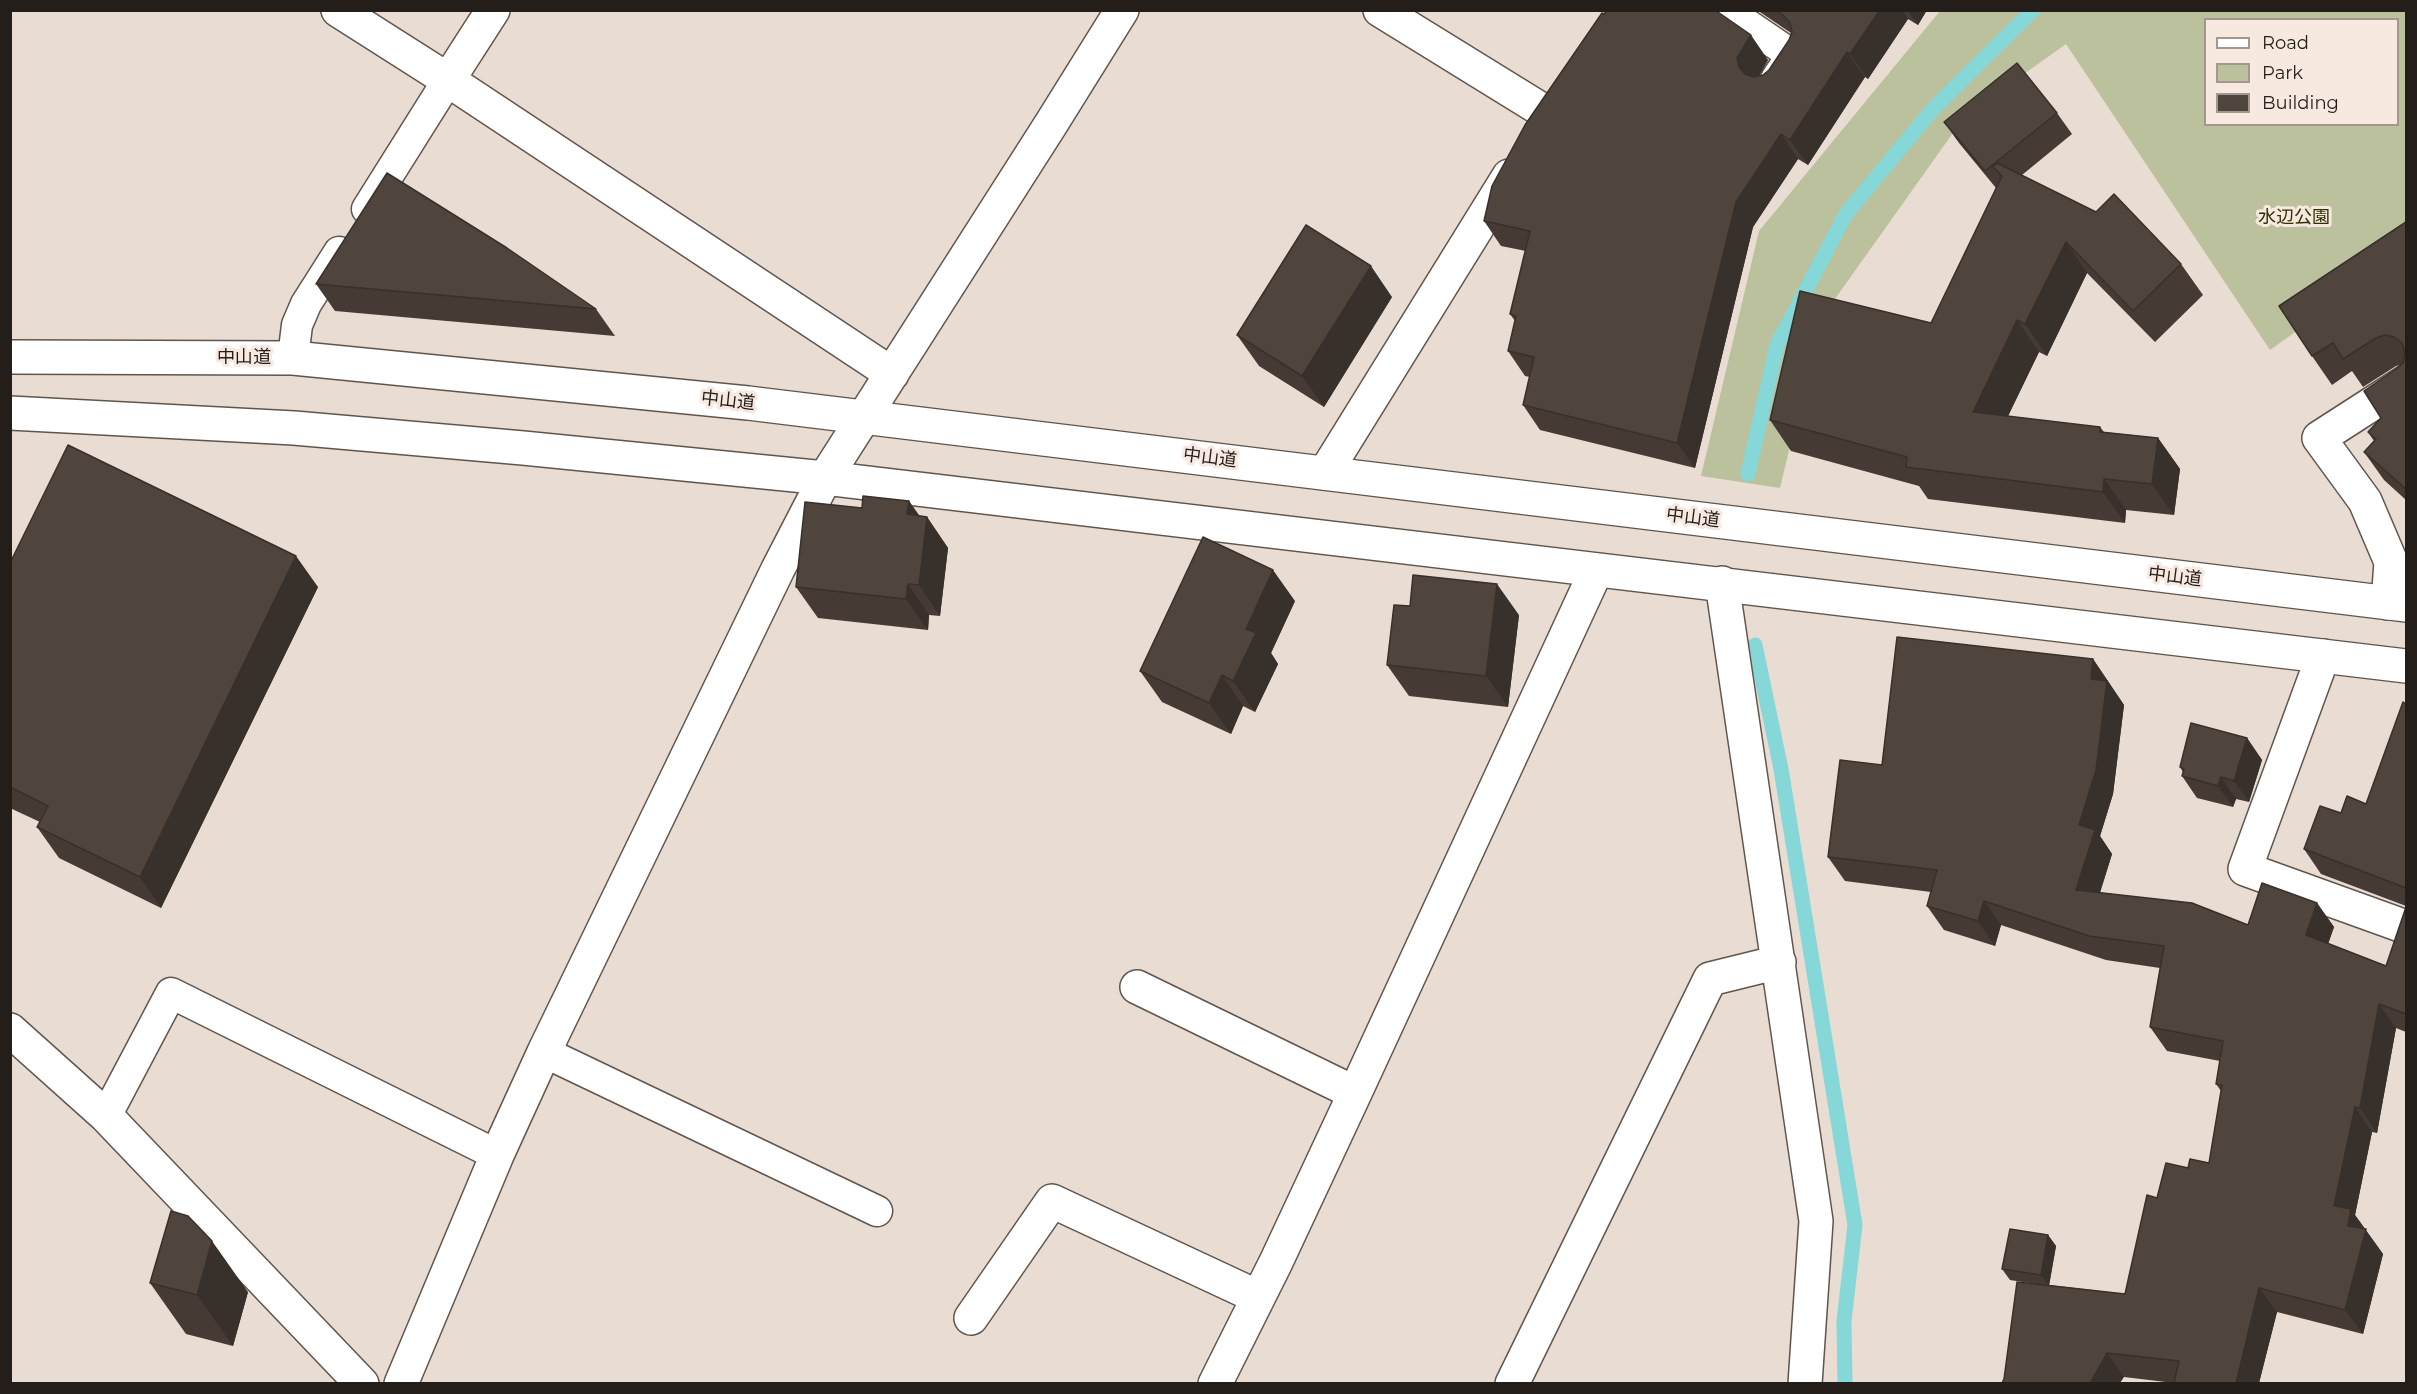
<!DOCTYPE html>
<meta charset="utf-8">
<style>
body{margin:0}
#map{position:relative;width:2417px;height:1394px;overflow:hidden;background:#e9dcd2;font-family:Montserrat,sans-serif}
canvas{display:block}
.frame{position:absolute;inset:0;border:12px solid #231e1a;pointer-events:none}
.legend{position:absolute;left:2204px;top:18px;width:195px;height:108px;box-sizing:border-box;background:#f7e9df;border:2px solid #a29890;margin:0;padding:8px 10px;list-style:none;font-size:18px;color:#231e1a}
.legend li{display:flex;align-items:center;gap:12px;height:30px}
.legend b{width:30px;border:2px solid #a29890}
</style>
<div id="map">
<canvas width="2417" height="1394"></canvas>
<div class="frame"></div>
<ul class="legend">
<li><b style="height:8px;background:#fff"></b>Road</li>
<li><b style="height:16px;background:#bbc19c"></b>Park</li>
<li><b style="height:16px;background:#50453d"></b>Building</li>
</ul>
</div>
<script>
const ctx = document.querySelector('canvas').getContext('2d');
ctx.lineJoin = 'round';
function fill(path, color) { ctx.fillStyle = color; ctx.fill(path, 'evenodd'); }
const toPath = rows => new Path2D(rows.map(r => 'M' + r).join(''));
function trace(path, color, width, dash) { ctx.strokeStyle = color; ctx.lineWidth = width; ctx.lineCap = dash ? 'butt' : 'round'; ctx.setLineDash(dash || []); ctx.stroke(path); }
function write(font, color, halo, rows, align = 'center') {
  ctx.font = font + ' Montserrat,"Noto Sans JP",sans-serif'; ctx.lineWidth = 6; ctx.setLineDash([]); ctx.textBaseline = 'middle'; ctx.strokeStyle = halo; ctx.fillStyle = color; for (const [text, x, y, turn = 0] of rows) {
    ctx.save(); ctx.translate(x, y); ctx.rotate((+turn || 0) * Math.PI / 180); ctx.textAlign = isNaN(turn) ? turn : align; if (halo) ctx.strokeText(text, 0, 0); ctx.fillText(text, 0, 0); ctx.restore();
  }
}
const green = toPath([
 [1940,11,2406,11,2406,253,2270,350,2066,44,1965,116,1820,320,1780,488,1701,476,1759,231],
 [2206,20,2398,20,2398,124,2206,124]
]);
const stream = toPath([
 [1748,474,1777,345,1846,214,1933,109,2033,10],
 [1755,645,1781,769,1855,1225,1844,1321,1845,1384]
]);
const lane = toPath([
 [1726,10,1792,55,1776,79],
 [367,209,448,80],
 [293,358,297,325,306,304,339,252],
 [544,1052,877,1211],
 [106,1116,171,993,497,1155]
]);
const street = toPath([
 [338,10,448,80,892,374],
 [1380,10,1542,110],
 [448,80,493,10],
 [1325,473,1509,176],
 [1722,583,1816,1221,1805,1384],
 [2388,603,2391,562,2365,501,2319,438,2406,382],
 [2323,656,2245,869,2406,927],
 [1137,987,1355,1093],
 [10,1030,106,1116,362,1384],
 [971,1318,1052,1201,1258,1297],
 [401,1384,497,1155,544,1052,778,569,825,478,1051,124,1122,10],
 [1215,1384,1276,1262,1355,1093,1596,571],
 [1512,1384,1710,979,1779,962]
]);
const highway = toPath([
 [10,357,293,358,748,403,2406,605],
 [10,413,294,428,523,448,825,478,2406,666]
]);
const wall = toPath([
 [1757,10,1927,10,1918,25,1908,19,1868,79,1865,77,1808,165,1798,159,1753,227,1695,468,1540,430,1523,405,1530,377,1525,376,1508,351,1515,321,1510,314,1526,251,1501,246,1484,221,1604,14,1768,60,1759,76,1763,75,1769,70,1789,40,1791,33],
 [2057,113,2072,134,2022,175,2181,264,2203,295,2155,342,2087,273,2047,356,2039,352,2008,416,2100,427,2104,432,2158,438,2180,469,2174,515,2126,510,2125,523,1928,499,1919,486,1791,451,1770,420,1931,323,1996,188,1959,143,1944,122],
 [2406,222,2406,500,2384,480,2364,452,2374,441,2368,432,2381,418,2396,369,2401,365,2396,366,2363,387,2352,371,2332,385,2312,356],
 [316,284,596,309,615,336,335,311],
 [1392,297,1324,407,1259,366,1237,335],
 [909,501,919,516,927,517,948,548,940,616,929,615,928,630,818,618,796,587,862,508],
 [10,563,318,587,161,908,59,858,37,827,40,822,10,808],
 [1295,601,1271,653,1278,664,1255,712,1243,706,1231,734,1162,702,1140,671],
 [1519,615,1508,707,1409,696,1387,665],
 [2093,659,2124,705,2113,794,2100,836,2112,854,2100,893,2248,925,2317,903,2334,927,2328,943,2386,966,2406,907,2406,1032,2396,1028,2377,1133,2372,1132,2355,1215,2383,1254,2363,1334,2277,1312,2259,1383,2174,1383,2124,1377,2004,1379,2036,1284,2010,1280,2002,1269,2048,1235,2056,1246,2049,1285,2125,1294,2157,1198,2188,1168,2209,1163,2221,1091,2216,1084,2220,1061,2167,1051,2150,1027,2160,968,2106,960,2001,925,1995,946,1944,930,1927,906,1931,892,1845,881,1828,857,1882,765],
 [2406,704,2406,906,2321,874,2304,849,2341,813,2366,804],
 [2247,738,2262,760,2249,802,2236,799,2233,807,2197,798,2182,776,2183,772,2180,767],
 [150,1283,248,1292,233,1346,186,1334]
]);
const shadedWall = toPath([
 [1880,10,1902,10,1908,19,1868,79,1850,54],
 [1907,10,1927,10,1918,25],
 [1751,35,1768,60,1755,83,1756,92,1739,67,1737,58],
 [1847,52,1865,77,1808,165,1790,140],
 [1781,134,1798,159,1753,227,1695,468,1677,443,1736,202],
 [2066,242,2087,273,2047,356,2025,324],
 [1371,266,1392,297,1324,407,1302,376],
 [2017,320,2039,352,1995,443,1973,412],
 [2158,438,2180,469,2174,515,2152,484],
 [2104,479,2126,510,2125,523,2103,492],
 [909,501,926,525,927,517,948,548,940,616,919,585,907,514],
 [296,556,318,587,161,908,140,877],
 [1273,570,1295,601,1271,653,1278,664,1255,712,1233,681,1246,629],
 [908,584,929,615,928,630,906,599],
 [1497,584,1519,615,1508,707,1486,676],
 [2093,659,2124,705,2113,794,2100,836,2112,854,2093,914,2076,890,2079,825],
 [1222,675,1243,706,1231,734,1209,703],
 [2247,738,2262,760,2249,802,2234,781],
 [2221,777,2236,799,2233,807,2218,786],
 [1984,901,2001,925,1995,946,1978,921],
 [2317,903,2334,927,2323,959,2306,935],
 [2379,1004,2396,1028,2377,1133,2360,1108],
 [2355,1107,2372,1132,2355,1215,2383,1254,2363,1334,2345,1310,2334,1206],
 [2048,1235,2056,1246,2049,1286,2041,1275],
 [212,1241,248,1292,233,1346,197,1295],
 [2259,1288,2277,1312,2259,1383,2236,1383],
 [2107,1353,2124,1377,2120,1383,2090,1383]
]);
const building = toPath([
 [1607,10,1715,10,1751,35,1737,58,1739,67,1745,74,1754,77,1763,75,1769,70,1789,40,1792,32,1790,23,1784,16,1776,10,1880,10,1850,54,1847,52,1790,140,1781,134,1736,202,1677,443,1523,405,1534,357,1508,351,1516,316,1510,314,1530,231,1484,221,1492,186,1525,125,1602,13,1604,14,1607,10],
 [2017,63,2057,113,1985,171,1944,122,2017,63],
 [1997,163,2096,212,2114,194,2181,264,2133,311,2066,242,2025,324,2017,320,1973,412,2100,427,2100,432,2158,438,2152,484,2104,479,2103,492,1906,467,1907,457,1770,420,1800,291,1931,323,2002,176,1993,167,1997,163],
 [387,173,507,248,596,309,316,284,387,173],
 [2406,222,2406,489,2364,452,2376,439,2368,432,2381,418,2364,391,2396,369,2403,363,2405,352,2402,343,2394,337,2385,335,2376,338,2343,359,2333,343,2312,356,2279,306,2406,222],
 [1306,225,1371,266,1302,376,1237,335,1306,225],
 [68,445,296,556,140,877,37,827,48,806,10,787,10,563,68,445],
 [863,496,909,501,907,514,927,517,919,585,908,584,906,599,796,587,805,502,862,508,863,496],
 [1203,537,1273,570,1246,629,1256,633,1233,681,1222,675,1209,703,1140,671,1203,537],
 [1413,575,1497,584,1486,676,1387,665,1394,605,1410,606,1413,575],
 [1897,637,2093,659,2091,679,2107,681,2096,770,2079,825,2095,830,2076,890,2192,903,2248,925,2262,883,2317,903,2306,935,2386,966,2406,907,2406,1014,2379,1004,2360,1108,2355,1107,2334,1206,2351,1209,2348,1226,2366,1229,2345,1310,2259,1288,2236,1383,2174,1383,2179,1361,2107,1353,2090,1383,2002,1383,2004,1379,2017,1282,2125,1294,2147,1195,2157,1198,2166,1163,2188,1168,2190,1159,2209,1163,2222,1085,2216,1084,2223,1041,2150,1027,2164,946,2089,936,1984,901,1978,921,1927,906,1937,870,1828,857,1840,760,1882,765,1897,637],
 [2403,702,2406,704,2406,888,2304,849,2320,806,2341,813,2347,796,2366,804,2403,702],
 [2191,723,2247,738,2234,781,2221,777,2218,786,2182,776,2184,769,2180,767,2191,723],
 [171,1211,188,1216,212,1241,197,1295,150,1283,171,1211],
 [2010,1229,2048,1235,2041,1275,2002,1269,2010,1229]
]);
const parkNames = [
 ["水辺公園",2294,218]
];
const streetNames = [
 ["中山道",244,358],
 ["中山道",728,401,6],
 ["中山道",1210,458,7],
 ["中山道",1693,518,7],
 ["中山道",2175,577,7]
];
fill(green, '#bbc19c');
trace(stream, '#85d7d8', 15);
trace(lane, '#60554c', 33);
trace(street, '#60554c', 36);
trace(highway, '#60554c', 36);
trace(lane, '#fff', 30);
trace(street, '#fff', 33);
trace(highway, '#fff', 33);
fill(wall, '#453b34');
fill(shadedWall, '#38302b');
fill(building, '#50453d');
trace(building, '#38302b', 1.5);
write('18px', '#2d3102', '#f7e9df', parkNames);
write('18px', '#231e1a', '#f7e9df', streetNames);
</script>
